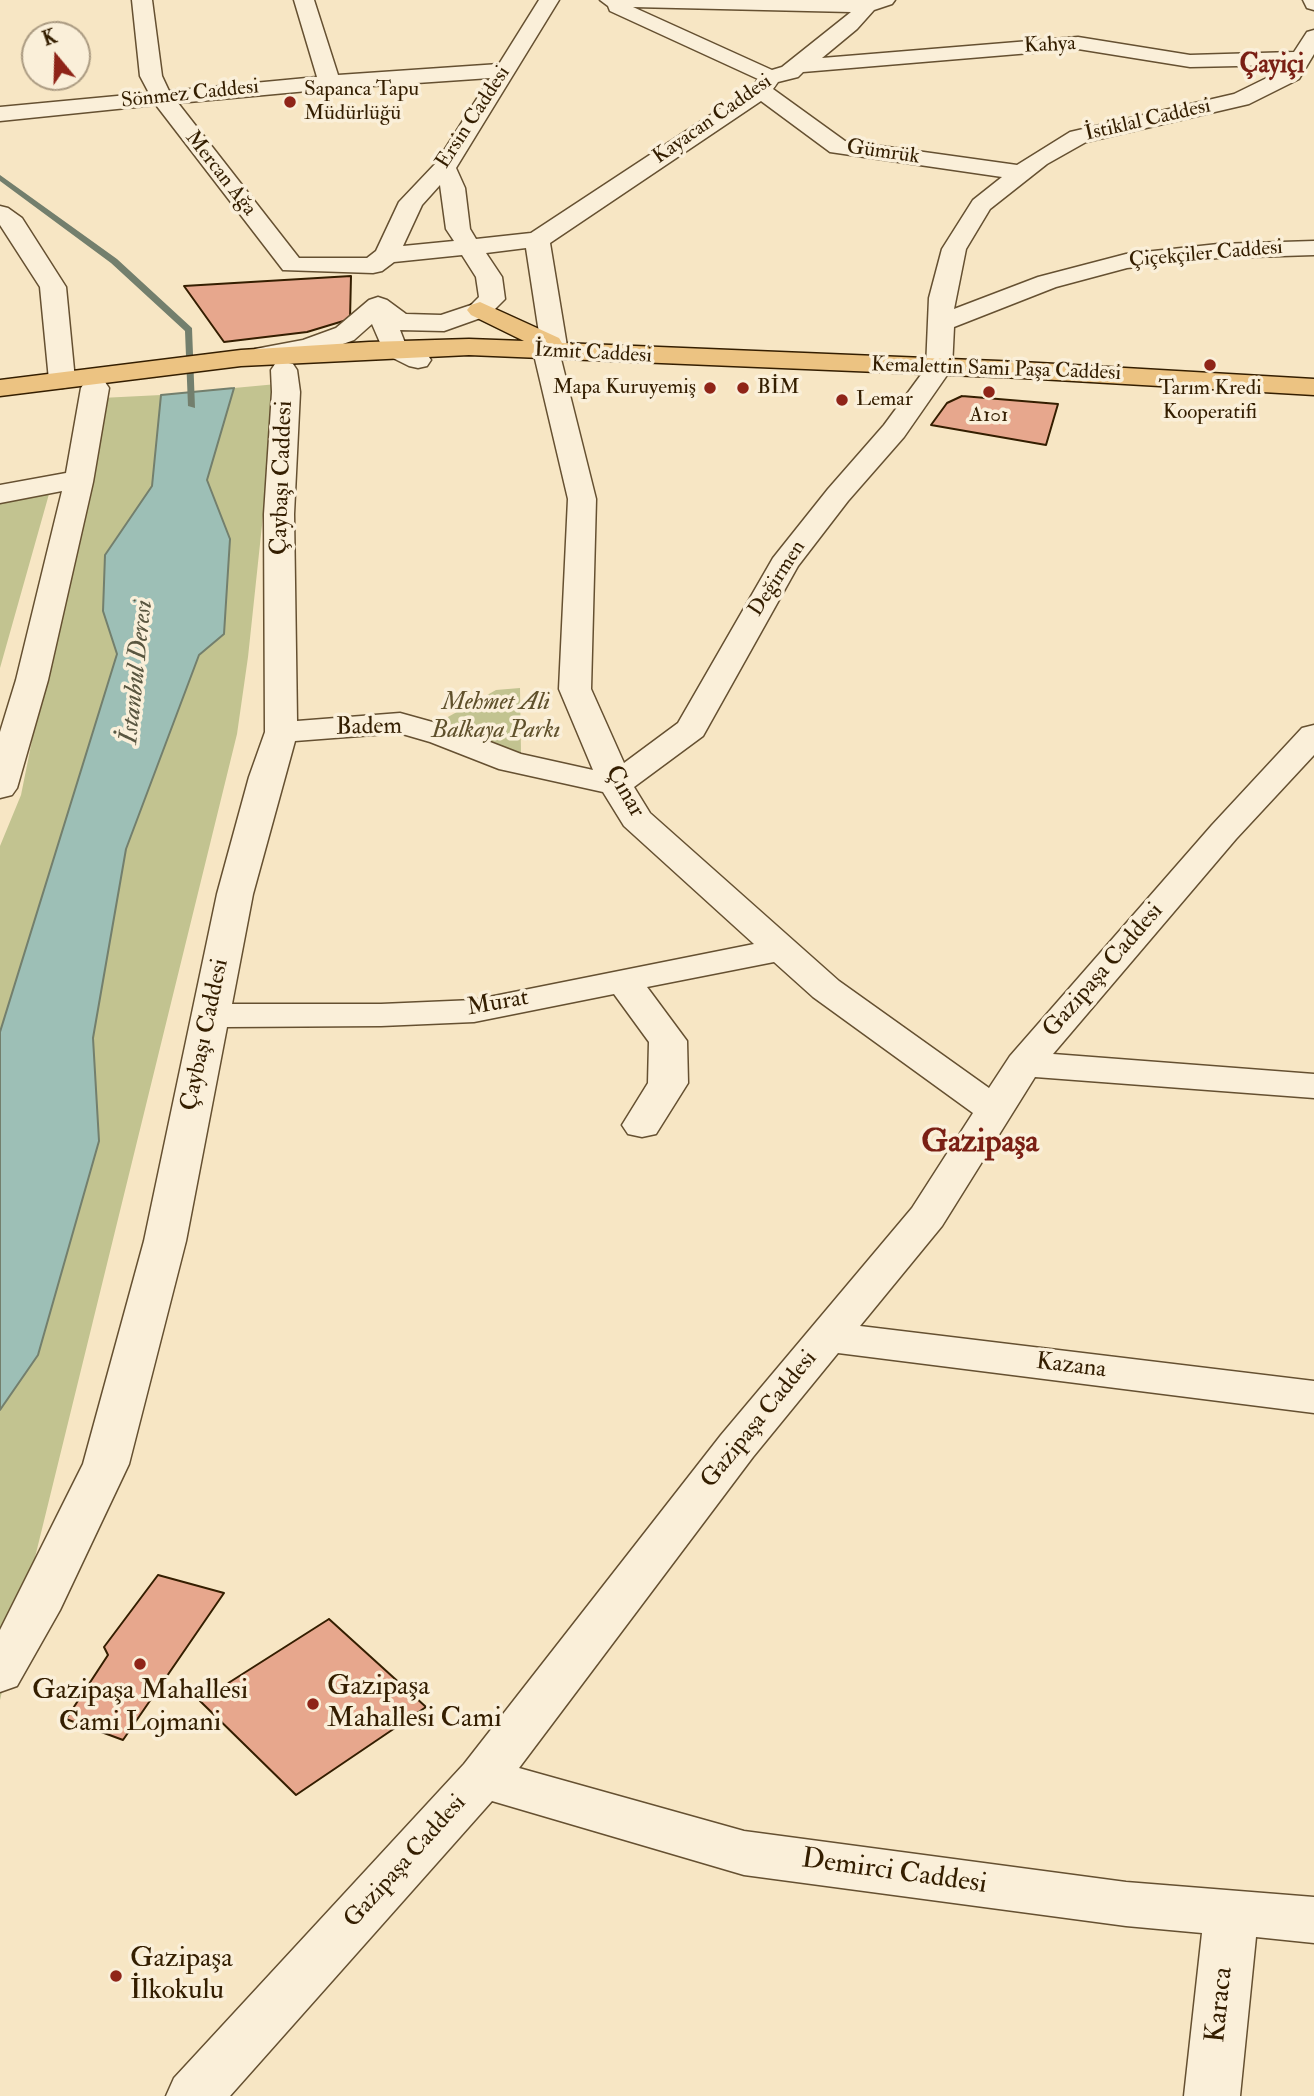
<!DOCTYPE html>
<meta charset="utf-8">
<style>
body{margin:0}
#map{position:relative;width:1314px;height:2096px;overflow:hidden;background:#f7e6c4;font-family:"IM FELL Double Pica",serif}
canvas{display:block}
.north{position:absolute;left:21px;top:21px;width:70px;height:70px;box-sizing:border-box;background:#faefd9;border:2px solid #ab9b82;border-radius:50%;rotate:341deg;font-size:19px;font-weight:700;line-height:28px;text-align:center;color:#341e00}
.north::after{content:'';display:block;margin:auto;width:24px;height:32px;background:#8f2418;clip-path:polygon(50% 0,100% 100%,50% 72%,0 100%)}
</style>
<div id="map">
<canvas width="1314" height="2096"></canvas>
<div class="north">K</div>
</div>
<script>
const ctx = document.querySelector('canvas').getContext('2d');
ctx.lineJoin = 'round';
function fill(path, color) { ctx.fillStyle = color; ctx.fill(path, 'evenodd'); }
const toPath = rows => new Path2D(rows.map(r => 'M' + r).join(''));
function trace(path, color, width, dash) { ctx.strokeStyle = color; ctx.lineWidth = width; ctx.lineCap = dash ? 'butt' : 'round'; ctx.setLineDash(dash || []); ctx.stroke(path); }
function write(font, color, halo, rows, align = 'center') {
  ctx.font = font + ' "IM FELL Double Pica",serif'; ctx.lineWidth = 7; ctx.setLineDash([]); ctx.textBaseline = 'middle'; ctx.strokeStyle = halo; ctx.fillStyle = color; for (const [text, x, y, turn = 0] of rows) {
    ctx.save(); ctx.translate(x, y); ctx.rotate((+turn || 0) * Math.PI / 180); ctx.textAlign = isNaN(turn) ? turn : align; if (halo) ctx.strokeText(text, 0, 0); ctx.fillText(text, 0, 0); ctx.restore();
  }
}
const green = toPath([
 [277,384,248,657,237,734,0,1700,0,1410,38,1354,99,1141,93,1038,126,849,199,655,224,634,230,539,207,480,234,388],
 [161,395,152,486,105,554,103,611,117,654,0,1032,0,846,21,795,101,398],
 [49,494,0,668,0,503],
 [520,688,521,754,439,722,496,690]
]);
const water = toPath([
 [234,388,207,480,230,539,224,634,199,655,126,849,93,1038,99,1141,38,1355,0,1410,0,1032,117,654,103,611,105,555,152,486,161,395,234,388]
]);
const stream = toPath([
 [0,175,117,259,192,328,195,408,188,406,185,331,111,263,0,181,0,175]
]);
const building = toPath([
 [351,276,350,319,307,332,224,342,184,286,351,276],
 [962,396,1058,404,1046,445,931,425,947,403,962,396],
 [158,1575,224,1593,123,1740,66,1719,108,1655,104,1647,158,1575],
 [329,1619,426,1707,296,1795,200,1701,329,1619]
]);
const minor = toPath([
 [132,0,152,0,162,76,169,91,317,77,294,0,314,0,338,75,499,64,539,0,559,0,456,168,465,188,470,229,476,239,531,233,753,87,758,79,610,11,608,6,600,0,895,0,892,4,874,10,857,29,822,58,1078,37,1190,55,1294,52,1307,32,1314,30,1314,54,1299,79,1249,104,1086,142,1047,164,990,209,966,249,954,309,1038,277,1126,254,1218,244,1314,241,1314,255,1218,258,1127,268,1056,287,954,327,952,368,904,437,848,501,798,566,703,736,634,787,650,813,839,981,989,1088,1010,1056,1212,825,1302,728,1314,725,1314,755,1236,839,1053,1054,1314,1074,1314,1098,1035,1077,942,1226,860,1326,1314,1381,1314,1413,838,1353,753,1457,519,1768,744,1831,1126,1882,1314,1897,1314,1943,1256,1937,1240,2096,1184,2096,1202,1933,1126,1926,744,1875,492,1801,230,2096,166,2096,174,2078,464,1764,721,1435,912,1208,973,1113,813,997,774,962,647,987,687,1041,688,1083,656,1134,642,1137,628,1134,622,1125,648,1083,649,1042,614,994,474,1022,381,1026,227,1027,186,1241,129,1464,60,1610,17,1686,0,1692,0,1630,83,1464,144,1241,217,894,249,777,265,732,264,514,272,392,271,370,275,364,284,362,293,364,297,370,300,392,294,514,297,721,400,713,454,728,521,754,593,770,559,689,568,499,535,359,539,353,545,352,541,346,526,248,486,253,502,277,505,299,489,315,444,331,400,330,405,343,427,354,431,360,427,366,418,368,409,366,385,354,372,324,354,340,318,353,264,363,255,361,251,355,255,349,303,340,336,328,369,300,378,297,387,300,406,314,441,315,471,305,479,297,476,277,462,255,394,262,382,271,373,273,283,270,156,105,0,121,0,107,149,93,140,76,132,0],
 [633,7,851,12,782,67,772,70,633,7],
 [1078,49,1190,67,1286,65,1283,70,1234,94,1070,132,1017,165,845,141,773,89,778,82,798,77,803,72,1078,49],
 [490,78,436,163,399,202,376,251,367,258,299,258,178,103,329,89,490,78],
 [761,101,830,152,1002,177,973,200,942,249,929,298,926,368,884,425,828,489,773,558,678,723,624,763,591,689,596,499,561,359,557,353,563,352,567,346,550,243,761,101],
 [440,185,446,229,454,241,403,246,422,205,440,185],
 [399,733,430,742,499,769,603,792,624,826,754,944,474,1000,381,1004,232,1004,253,894,295,741,399,733],
 [1303,0,1314,0,1314,10,1307,8,1303,0],
 [0,206,8,208,22,218,66,287,75,380,71,386,62,388,53,386,49,380,40,287,0,225,0,206],
 [95,380,105,382,109,388,93,482,48,680,17,788,12,795,0,798,0,732,16,680,62,491,0,503,0,485,66,473,81,388,85,382,95,380]
]);
const major = toPath([
 [480,302,559,338,562,343,1022,362,1314,379,1314,395,1022,378,469,355,241,366,0,396,0,380,241,350,369,342,469,339,524,341,471,315,467,310,471,305,480,302]
]);
const markers = [
 [290,102,7,"#8f2418"],
 [1210,365,7,"#8f2418"],
 [710,388,7,"#8f2418"],
 [743,388,7,"#8f2418"],
 [989,392,7,"#8f2418"],
 [842,400,7,"#8f2418"],
 [140,1664,7,"#8f2418"],
 [313,1704,7,"#8f2418"],
 [116,1976,7,"#8f2418"]
];
const farStreetnames = [
 ["Kahya",1050,46,-3],
 ["Sönmez Caddesi",190,95,-6],
 ["Ersin Caddesi",474,118,-57],
 ["Kayacan Caddesi",713,120,-35],
 ["İstiklal Caddesi",1148,121,-13],
 ["Gümrük",883,153,8],
 ["Mercan Ağa",220,174,52],
 ["Çiçekçiler Caddesi",1206,255,-5],
 ["İzmit Caddesi",593,354,3],
 ["Kemalettin Sami Paşa Caddesi",996,370,2],
 ["Değirmen",778,579,-57]
];
const farPoinames = [
 ["Sapanca Tapu",304,90],
 ["Müdürlüğü",304,114],
 ["Mapa Kuruyemiş",696,388,"right"],
 ["BİM",757,388],
 ["Tarım Kredi",1210,389,"center"],
 ["Kooperatifi",1210,413,"center"],
 ["Lemar",856,400],
 ["A101",989,416,"center"]
];
const streetNames = [
 ["Çaybaşı Caddesi",283,478,-88],
 ["Badem",369,728,-1],
 ["Çınar",624,792,60],
 ["Gazipaşa Caddesi",1104,971,-49],
 ["Murat",498,1004,-10],
 ["Çaybaşı Caddesi",206,1035,-78],
 ["Kazana",1071,1367,7],
 ["Gazipaşa Caddesi",760,1420,-51],
 ["Gazipaşa Caddesi",406,1862,-48]
];
const parkNames = [
 ["Mehmet Ali",496,704],
 ["Balkaya Parkı",496,732]
];
const farDistrictnames = [
 ["Çayiçi",1272,66]
];
const waterNames = [
 ["İstanbul Deresi",138,672,-84]
];
const nearPoinames = [
 ["Gazipaşa",327,1688],
 ["Mahallesi Cami",327,1720],
 ["Gazipaşa Mahallesi",140,1692,"center"],
 ["Cami Lojmani",140,1724,"center"],
 ["Gazipaşa",130,1960],
 ["İlkokulu",130,1992]
];
const nearStreetnames = [
 ["Demirci Caddesi",894,1873,8],
 ["Karaca",1221,2005,-84]
];
const districtNames = [
 ["Gazipaşa",980,1144]
];
fill(green, '#c2c390');
fill(water, '#9dbfb6');
trace(water, '#737f6d', 2);
fill(stream, '#737f6d');
fill(building, '#e7a78d');
trace(building, '#341e00', 2);
trace(minor, '#655031', 3);
trace(major, '#341e00', 3);
fill(minor, '#faefd9');
fill(major, '#ecc382');
for (const [x, y, r, color] of markers) { const dot = new Path2D(); dot.arc(x, y, r, 0, 2 * Math.PI); ctx.fillStyle = color; ctx.fill(dot); trace(dot, '#faefd9', 2.5); }
write('21px', '#341e00', '#faefd9', farStreetnames);
write('21px', '#341e00', '#faefd9', farPoinames, 'left');
write('24px', '#341e00', '#faefd9', streetNames);
write('italic 24px', '#5f502b', '#faefd9', parkNames);
write('bold 26px', '#7a1f14', '#faefd9', farDistrictnames);
write('italic 26px', '#595640', '#faefd9', waterNames);
write('28px', '#341e00', '#faefd9', nearPoinames, 'left');
write('28px', '#341e00', '#faefd9', nearStreetnames);
write('bold 32px', '#7a1f14', '#faefd9', districtNames);
</script>
